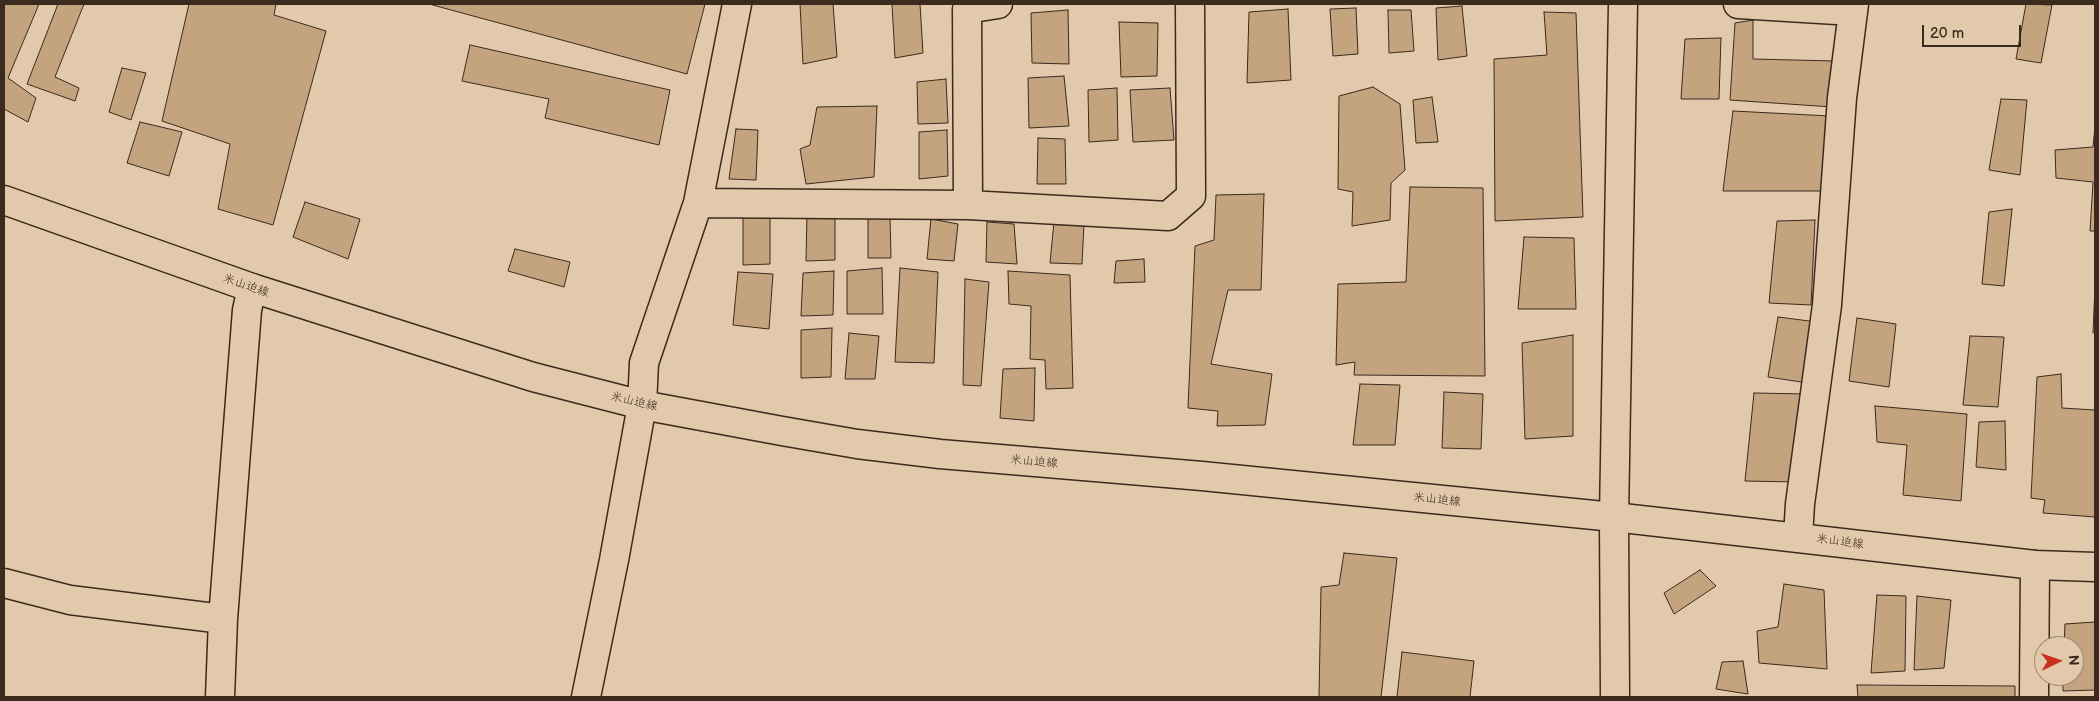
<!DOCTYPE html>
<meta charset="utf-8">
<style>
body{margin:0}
#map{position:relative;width:2099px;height:701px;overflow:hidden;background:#e3c9ab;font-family:"Balsamiq Sans",sans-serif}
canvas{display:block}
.frame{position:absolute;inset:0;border:5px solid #3b2a1e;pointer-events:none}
.north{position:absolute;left:2034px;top:636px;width:50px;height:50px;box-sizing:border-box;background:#e3c9ab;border:1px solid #a08973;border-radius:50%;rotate:87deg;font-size:14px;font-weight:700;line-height:20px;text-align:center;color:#3b2a1e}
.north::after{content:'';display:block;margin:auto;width:18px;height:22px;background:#c8321e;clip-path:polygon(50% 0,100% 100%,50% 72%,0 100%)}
.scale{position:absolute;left:1922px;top:25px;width:99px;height:22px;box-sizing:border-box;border:2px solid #3b2a1e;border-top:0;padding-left:6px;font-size:15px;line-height:18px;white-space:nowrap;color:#3b2a1e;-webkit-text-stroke:4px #e3c9ab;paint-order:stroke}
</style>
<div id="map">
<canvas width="2099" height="701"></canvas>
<div class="frame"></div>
<div class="north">N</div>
<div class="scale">20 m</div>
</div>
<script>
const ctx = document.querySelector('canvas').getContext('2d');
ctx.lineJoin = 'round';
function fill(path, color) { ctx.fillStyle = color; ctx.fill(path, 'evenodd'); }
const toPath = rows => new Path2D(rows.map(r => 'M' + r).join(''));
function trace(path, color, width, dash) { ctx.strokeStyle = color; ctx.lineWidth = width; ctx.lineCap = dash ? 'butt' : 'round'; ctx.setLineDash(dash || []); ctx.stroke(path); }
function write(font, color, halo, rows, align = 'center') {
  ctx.font = font + ' "Balsamiq Sans","Klee One",sans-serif'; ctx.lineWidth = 4.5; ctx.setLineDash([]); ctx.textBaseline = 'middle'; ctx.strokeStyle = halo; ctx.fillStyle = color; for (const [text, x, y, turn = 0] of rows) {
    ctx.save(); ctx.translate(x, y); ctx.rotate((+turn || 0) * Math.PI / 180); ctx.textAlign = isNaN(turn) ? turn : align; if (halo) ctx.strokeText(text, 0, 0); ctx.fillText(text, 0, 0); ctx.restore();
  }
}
const building = toPath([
 [4,4,39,4,8,78,36,98,28,122,4,109,4,4],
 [58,4,84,4,55,77,79,88,75,101,27,84,58,4],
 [189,4,276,4,274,15,326,31,273,225,218,209,230,144,162,121,189,4],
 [429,4,705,4,687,74,429,4],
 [800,4,833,4,837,57,803,64,800,4],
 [892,4,920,4,923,53,895,58,892,4],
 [2026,4,2052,5,2041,63,2016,59,2026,4],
 [1462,6,1467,56,1438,60,1436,8,1462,6],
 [1356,8,1358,54,1333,56,1330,9,1356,8],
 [1288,9,1291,80,1247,83,1249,12,1288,9],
 [1068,10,1069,64,1032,63,1031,13,1068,10],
 [1388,10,1411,10,1414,51,1389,53,1388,10],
 [1544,12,1576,13,1583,217,1495,221,1494,59,1547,55,1544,12],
 [1753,20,1753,59,1834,61,1832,107,1730,100,1735,23,1753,20],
 [1119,22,1158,23,1157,76,1121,77,1119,22],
 [1721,38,1719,99,1681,99,1685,39,1721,38],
 [470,45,670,90,659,145,545,118,549,99,462,81,470,45],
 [122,68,146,73,131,120,109,112,122,68],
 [1064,76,1069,126,1029,128,1028,78,1064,76],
 [946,79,948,123,918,124,917,82,946,79],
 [1373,87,1400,104,1405,170,1391,183,1390,220,1352,226,1353,192,1338,189,1339,96,1373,87],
 [1117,88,1118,140,1089,142,1088,90,1117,88],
 [1170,88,1174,140,1133,142,1130,90,1170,88],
 [1432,97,1438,142,1416,143,1413,100,1432,97],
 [2001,99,2027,100,2020,175,1989,170,2001,99],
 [877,106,874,177,806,184,800,149,810,145,817,107,877,106],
 [1733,111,1830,116,1826,191,1723,191,1733,111],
 [140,122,182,132,169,176,127,163,140,122],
 [2095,126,2095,231,2090,231,2093,182,2056,178,2055,150,2093,147,2095,126],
 [736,129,758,130,756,180,729,179,736,129],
 [947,130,948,176,919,179,919,132,947,130],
 [1038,138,1065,139,1066,184,1037,184,1038,138],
 [1410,187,1483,188,1485,376,1354,375,1355,362,1336,365,1338,284,1406,282,1410,187],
 [1264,194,1261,290,1228,290,1211,364,1272,374,1265,425,1217,426,1218,411,1188,408,1195,246,1214,240,1216,195,1264,194],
 [305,202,360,219,348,259,293,237,305,202],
 [743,209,770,213,770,264,743,265,743,209],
 [2012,209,2004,286,1982,284,1989,212,2012,209],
 [807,215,835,215,835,260,806,261,807,215],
 [890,217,891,258,868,258,868,219,890,217],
 [931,219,958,224,954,261,927,259,931,219],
 [1815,220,1811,305,1769,303,1777,221,1815,220],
 [987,222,1014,224,1017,264,986,262,987,222],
 [1054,222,1084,223,1082,264,1050,263,1054,222],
 [1524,237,1574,238,1576,309,1518,309,1524,237],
 [515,249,570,262,564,287,508,271,515,249],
 [1144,259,1145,282,1114,283,1116,261,1144,259],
 [882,268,883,314,847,314,847,271,882,268],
 [900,268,938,272,934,363,895,362,900,268],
 [834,271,833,315,801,316,803,273,834,271],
 [1008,271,1070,275,1073,388,1046,389,1045,360,1030,359,1031,306,1009,304,1008,271],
 [738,272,773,274,769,329,733,325,738,272],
 [965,279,989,282,981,386,963,385,965,279],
 [2095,286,2095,332,2093,333,2095,286],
 [1778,317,1817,322,1808,383,1768,377,1778,317],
 [1857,318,1896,324,1889,387,1849,381,1857,318],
 [832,328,831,377,801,378,801,330,832,328],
 [849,333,879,336,875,379,845,379,849,333],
 [1573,335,1573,436,1525,439,1522,343,1573,335],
 [1970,336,2004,337,1998,407,1963,405,1970,336],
 [1035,368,1034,421,1000,418,1003,369,1035,368],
 [2061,374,2062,408,2095,410,2095,517,2043,513,2045,500,2031,498,2037,377,2061,374],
 [1360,384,1400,385,1395,445,1353,445,1360,384],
 [1444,392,1483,394,1481,449,1442,448,1444,392],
 [1754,393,1808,394,1795,482,1745,481,1754,393],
 [1875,406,1967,414,1961,501,1903,495,1907,445,1877,442,1875,406],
 [2005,421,2006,470,1976,467,1979,422,2005,421],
 [1344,553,1397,558,1381,697,1319,697,1321,587,1339,585,1344,553],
 [1700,570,1716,586,1674,614,1664,593,1700,570],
 [1784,584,1824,590,1827,669,1759,663,1757,631,1778,627,1784,584],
 [1877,595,1906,596,1905,671,1871,673,1877,595],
 [1917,596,1951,600,1944,668,1914,670,1917,596],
 [2095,622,2095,690,2063,691,2063,676,2074,676,2074,646,2064,646,2065,624,2095,622],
 [1402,652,1474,661,1470,697,1397,697,1402,652],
 [1743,661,1748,694,1716,689,1722,662,1743,661],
 [1857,685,2015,686,2015,697,1858,697,1857,685]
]);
const minor = toPath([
 [1738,4,1853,11],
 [698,203,968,205,1168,216,1191,196,1190,4],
 [968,205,967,9,998,4],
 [1798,537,1800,504,1827,305,1842,98,1854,4],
 [4,583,70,600,223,619],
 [220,697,223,619,247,310,252,288],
 [586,697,614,560,642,405,644,363,698,203,737,4],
 [1615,697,1614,517,1623,4],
 [2034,697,2035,565]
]);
const major = toPath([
 [4,200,252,288,533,377,642,405,782,431,857,444,940,454,1202,476,1614,517,2035,565,2095,567]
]);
const streetNames = [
 ["米山迫線",246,286,19],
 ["米山迫線",634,402,13],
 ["米山迫線",1034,462,5],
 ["米山迫線",1437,500,6],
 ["米山迫線",1840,542,7]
];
fill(building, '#c4a47e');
trace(building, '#3b2a1e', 1);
trace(minor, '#3b2a1e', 31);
trace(major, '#3b2a1e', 31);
trace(minor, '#e3c9ab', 28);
trace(major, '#e3c9ab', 28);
write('12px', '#3b2a1e', '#e3c9ab', streetNames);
</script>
